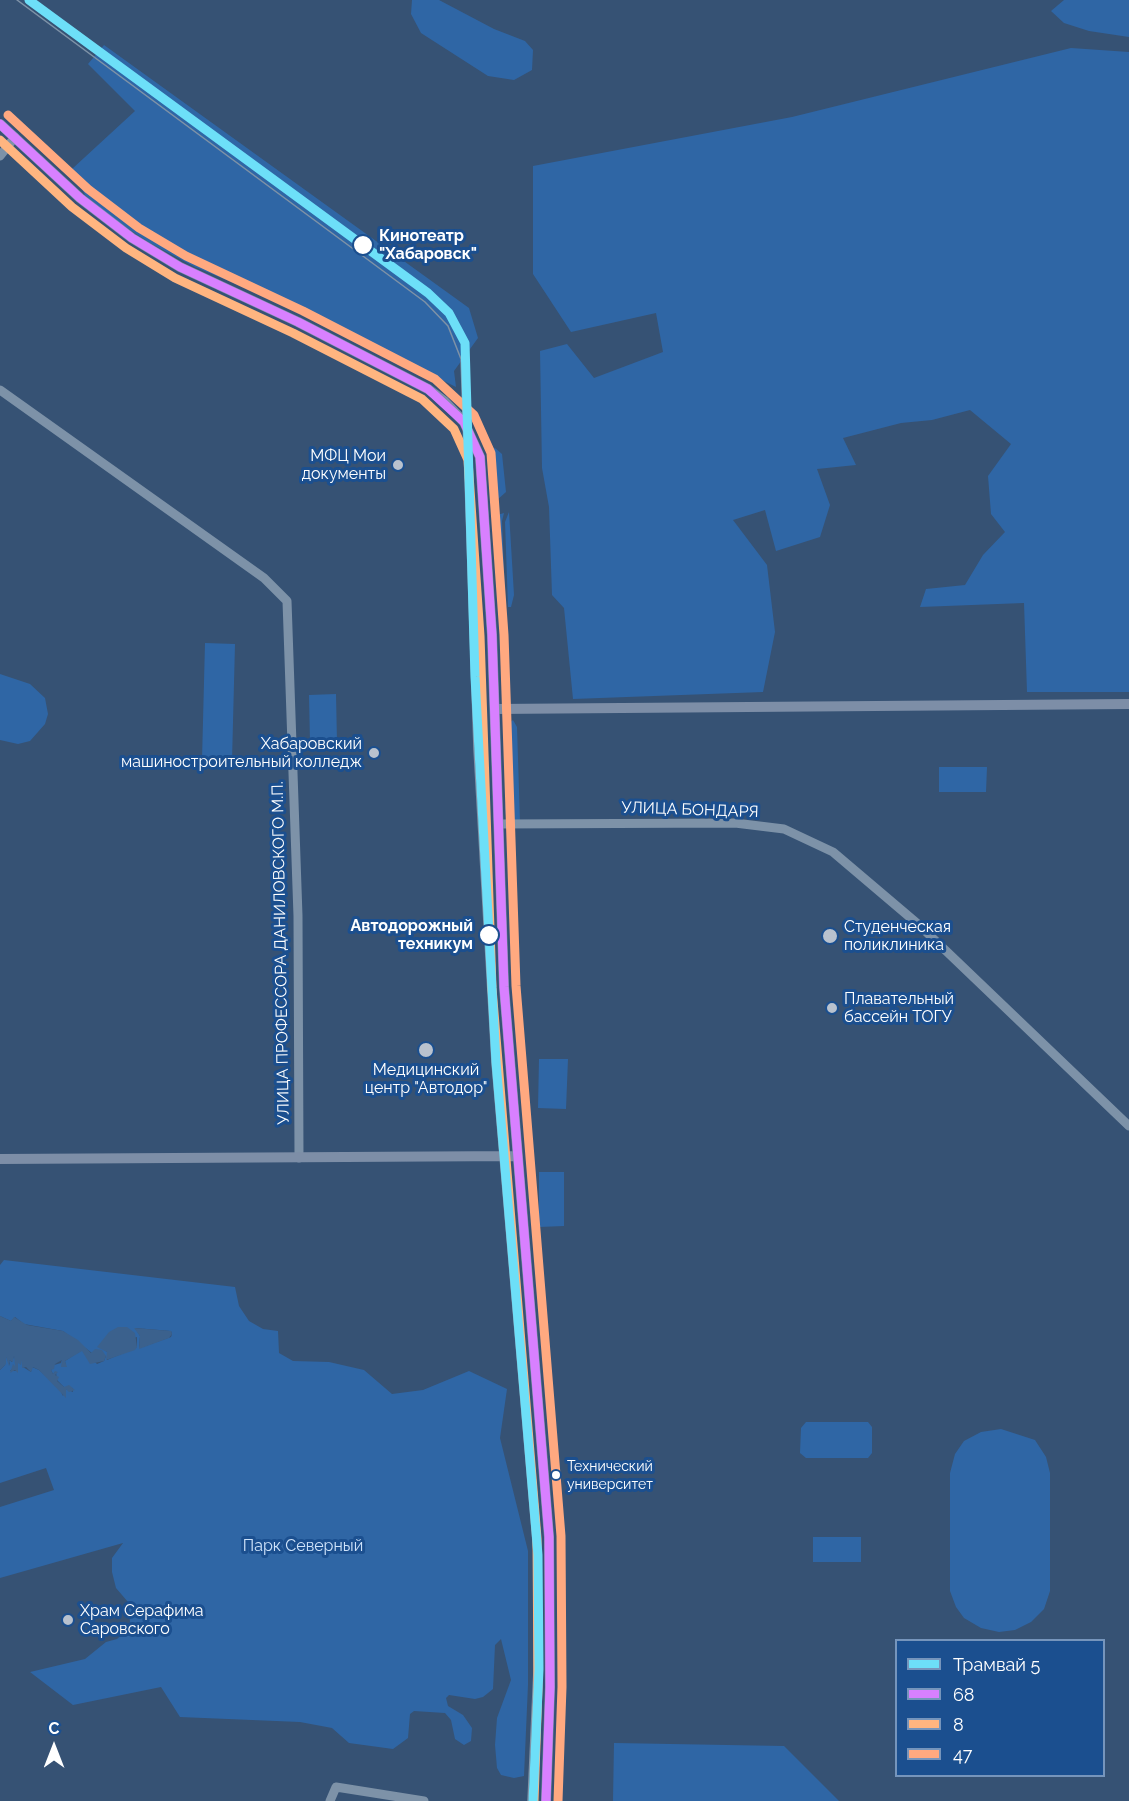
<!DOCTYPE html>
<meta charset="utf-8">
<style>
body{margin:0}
#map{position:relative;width:1129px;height:1801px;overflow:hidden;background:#365274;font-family:Raleway,sans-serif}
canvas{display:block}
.legend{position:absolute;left:895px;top:1639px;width:210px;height:138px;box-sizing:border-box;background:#1b4f8f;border:2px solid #7695bc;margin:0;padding:8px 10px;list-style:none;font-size:18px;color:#fff}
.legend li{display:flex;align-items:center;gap:12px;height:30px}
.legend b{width:30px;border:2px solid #7695bc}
.north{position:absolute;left:24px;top:1717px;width:60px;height:60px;-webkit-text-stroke:4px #1b4f8f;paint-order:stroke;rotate:0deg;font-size:16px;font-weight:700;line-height:24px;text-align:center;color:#fff}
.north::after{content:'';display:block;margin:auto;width:21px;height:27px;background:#fff;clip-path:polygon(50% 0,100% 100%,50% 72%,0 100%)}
</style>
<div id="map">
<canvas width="1129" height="1801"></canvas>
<ul class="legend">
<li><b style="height:8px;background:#6ddff8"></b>Трамвай 5</li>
<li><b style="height:8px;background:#d880ff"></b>68</li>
<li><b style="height:8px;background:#ffb580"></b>8</li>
<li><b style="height:8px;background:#ffa980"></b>47</li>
</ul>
<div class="north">С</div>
</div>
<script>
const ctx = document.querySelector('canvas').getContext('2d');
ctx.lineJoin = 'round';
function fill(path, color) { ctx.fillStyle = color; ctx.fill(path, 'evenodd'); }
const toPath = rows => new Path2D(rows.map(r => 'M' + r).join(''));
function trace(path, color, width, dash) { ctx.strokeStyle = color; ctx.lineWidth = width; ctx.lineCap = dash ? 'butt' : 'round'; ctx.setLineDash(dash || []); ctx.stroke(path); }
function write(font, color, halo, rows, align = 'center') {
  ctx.font = font + ' Raleway,sans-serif'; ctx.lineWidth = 6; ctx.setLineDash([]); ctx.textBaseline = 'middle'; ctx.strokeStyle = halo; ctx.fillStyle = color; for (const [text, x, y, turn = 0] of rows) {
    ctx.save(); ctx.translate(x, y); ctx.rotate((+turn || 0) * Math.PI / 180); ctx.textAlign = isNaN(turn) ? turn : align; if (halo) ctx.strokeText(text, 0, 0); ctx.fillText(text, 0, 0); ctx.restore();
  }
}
const green = toPath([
 [412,0,439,0,494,29,525,41,533,50,532,70,514,80,488,76,421,33,411,14],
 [1064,0,1129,0,1129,37,1089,31,1064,23,1051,11],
 [104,45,469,308,478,338,454,371,456,387,304,312,195,267,150,243,112,218,85,195,72,169,135,111,88,64],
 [1071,48,1129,52,1129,692,1027,692,1024,603,920,607,926,589,965,585,983,555,1005,532,991,514,988,476,1011,444,970,410,932,420,901,423,843,438,856,465,817,469,830,505,820,537,776,551,765,510,733,520,767,565,775,632,763,692,573,699,564,608,552,595,549,507,542,468,540,351,567,344,594,378,663,352,656,313,571,332,533,274,533,166,792,117],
 [495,448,502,454,506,492,497,500,491,493,488,458,491,449],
 [509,512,514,595,511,607,508,607,505,522],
 [504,513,502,521,507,647,503,645,500,541,494,528,497,515],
 [205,643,235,644,232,761,202,760],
 [0,674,30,684,45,698,48,714,45,724,30,741,18,744,0,740],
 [336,694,337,742,310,742,309,695],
 [513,720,517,727,520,821,510,820,506,816,505,807,509,785,507,731,508,724],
 [939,767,987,767,986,792,939,792],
 [539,1059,568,1059,566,1109,538,1108],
 [539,1172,564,1172,564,1226,539,1227],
 [4,1260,235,1287,239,1306,249,1321,263,1329,278,1331,279,1353,293,1361,329,1362,364,1370,392,1394,423,1390,469,1371,507,1389,500,1438,528,1551,528,1685,524,1776,514,1778,501,1775,497,1768,495,1745,497,1718,511,1680,501,1639,495,1645,493,1689,483,1697,475,1699,449,1695,446,1698,448,1706,463,1715,472,1728,471,1741,464,1745,455,1739,451,1720,445,1713,414,1711,410,1714,408,1738,393,1749,349,1743,332,1728,300,1722,180,1717,161,1687,73,1705,30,1672,85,1659,106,1642,117,1639,126,1631,130,1622,128,1602,116,1588,112,1572,112,1558,123,1543,0,1578,0,1507,54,1490,46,1468,0,1483,0,1370,5,1365,6,1356,10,1366,9,1360,12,1362,14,1356,17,1364,10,1371,17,1371,18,1362,22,1359,25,1362,23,1367,31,1372,32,1367,39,1370,59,1388,63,1396,66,1389,73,1392,73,1388,64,1387,57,1380,56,1372,53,1374,51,1370,54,1365,61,1363,62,1359,62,1367,66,1366,65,1361,82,1350,97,1364,104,1361,106,1356,92,1353,63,1331,24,1324,15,1317,11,1321,0,1316,0,1265],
 [135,1328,171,1331,172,1334,171,1337,139,1348,140,1336],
 [137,1337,137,1347,107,1360,107,1352,101,1347],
 [806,1422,868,1422,872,1427,872,1453,868,1458,806,1458,800,1453,801,1428],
 [1001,1429,1035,1440,1046,1457,1050,1473,1050,1591,1044,1609,1031,1622,1015,1630,999,1632,981,1628,964,1618,956,1607,950,1591,950,1473,955,1454,964,1441,981,1432],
 [813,1537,861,1537,861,1562,813,1562],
 [614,1743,784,1746,839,1801,613,1801]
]);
const water = toPath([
 [0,1316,11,1321,14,1317,27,1325,63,1331,78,1340,91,1353,95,1349,102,1350,106,1356,104,1361,90,1364,82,1351,65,1361,67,1367,61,1367,62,1360,55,1364,54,1369,51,1370,53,1374,55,1371,58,1372,55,1375,59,1377,57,1381,64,1387,69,1385,75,1390,69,1392,66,1389,66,1398,39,1370,33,1367,31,1372,26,1367,22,1368,22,1360,21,1365,18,1363,18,1373,15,1370,10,1373,13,1364,15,1366,14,1356,13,1362,9,1360,9,1366,6,1357,6,1364,0,1370],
 [118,1327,127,1327,135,1333,137,1347,135,1350,106,1360,107,1352,97,1347,109,1332],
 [134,1328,171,1331,172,1334,169,1338,139,1349,140,1336]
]);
const minor = toPath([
 [0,156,15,137],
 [0,390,264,578,287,601,298,916,299,1158],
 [499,824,735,823,784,829,833,852,919,925,1129,1126],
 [330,1801,336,1787,424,1801]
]);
const major = toPath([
 [0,124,80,198,132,238,180,267,298,322,428,389,444,401,464,422,480,457,492,635,504,987,549,1537,550,1687,546,1801],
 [495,709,1129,704],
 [0,1159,517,1156]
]);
const tram = toPath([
 [17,0,425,302,448,326,461,359,474,749,492,1063,534,1554,534,1669,528,1801]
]);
const bus1 = toPath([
 [0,124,80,198,132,238,180,267,298,322,428,389,464,422,480,457,492,635,504,987,549,1537,550,1687,546,1801]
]);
const bus2 = toPath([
 [0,140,72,207,126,248,175,278,293,333,422,399,454,429,468,460,480,636,492,988,537,1538,538,1687,534,1801]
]);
const bus3 = toPath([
 [8,115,88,189,139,228,186,256,303,311,435,379,474,415,491,453,504,635,516,986,561,1536,562,1687,558,1801]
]);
const tram1 = toPath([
 [29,0,428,293,449,313,465,343,475,677,496,1062,538,1555,539,1669,533,1801]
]);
const markers = [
 [363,245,10,"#fff"],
 [398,465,6,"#b9c2ce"],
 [374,753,6,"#b9c2ce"],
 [489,935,10,"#fff"],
 [830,936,8,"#b9c2ce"],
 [832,1008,6,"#b9c2ce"],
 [426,1050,8,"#b9c2ce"],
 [556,1475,5,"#fff"],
 [68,1620,6,"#b9c2ce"]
];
const busNames = [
 ["Технический",567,1467],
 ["университет",567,1485]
];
const stopNames = [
 ["Кинотеатр",379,236],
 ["\"Хабаровск\"",379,254],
 ["Автодорожный",473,926,"right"],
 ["техникум",473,944,"right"]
];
const poiNames = [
 ["МФЦ Мои",386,456,"right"],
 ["документы",386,474,"right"],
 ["Хабаровский",362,744,"right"],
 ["машиностроительный колледж",362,762,"right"],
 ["Студенческая",844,927],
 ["поликлиника",844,945],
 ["Плавательный",844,999],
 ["бассейн ТОГУ",844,1017],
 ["Медицинский",426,1070,"center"],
 ["центр \"Автодор\"",426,1088,"center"],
 ["Храм Серафима",80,1611],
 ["Саровского",80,1629]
];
const streetNames = [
 ["УЛИЦА БОНДАРЯ",690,810,2],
 ["УЛИЦА ПРОФЕССОРА ДАНИЛОВСКОГО М.П.",281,953,-91]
];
const parkNames = [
 ["Парк Северный",303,1546]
];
fill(green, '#2f66a5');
fill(water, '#3b618d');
trace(minor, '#7d92a8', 9);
trace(major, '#7d8ea7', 10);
trace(tram, '#7e92a7', 1.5);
trace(bus1, '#d880ff', 9);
trace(bus2, '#ffb580', 9);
trace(bus3, '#ffa980', 9);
trace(tram1, '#6ddff8', 9);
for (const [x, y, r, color] of markers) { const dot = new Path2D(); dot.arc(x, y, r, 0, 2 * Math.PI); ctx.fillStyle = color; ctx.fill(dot); trace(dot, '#1b4f8f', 2); }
write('14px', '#fff', '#1b4f8f', busNames, 'left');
write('bold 16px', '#fff', '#1b4f8f', stopNames, 'left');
write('16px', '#fff', '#1b4f8f', poiNames, 'left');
write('16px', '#fff', '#1b4f8f', streetNames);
write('16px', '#cfe3fa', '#1b4f8f', parkNames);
</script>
